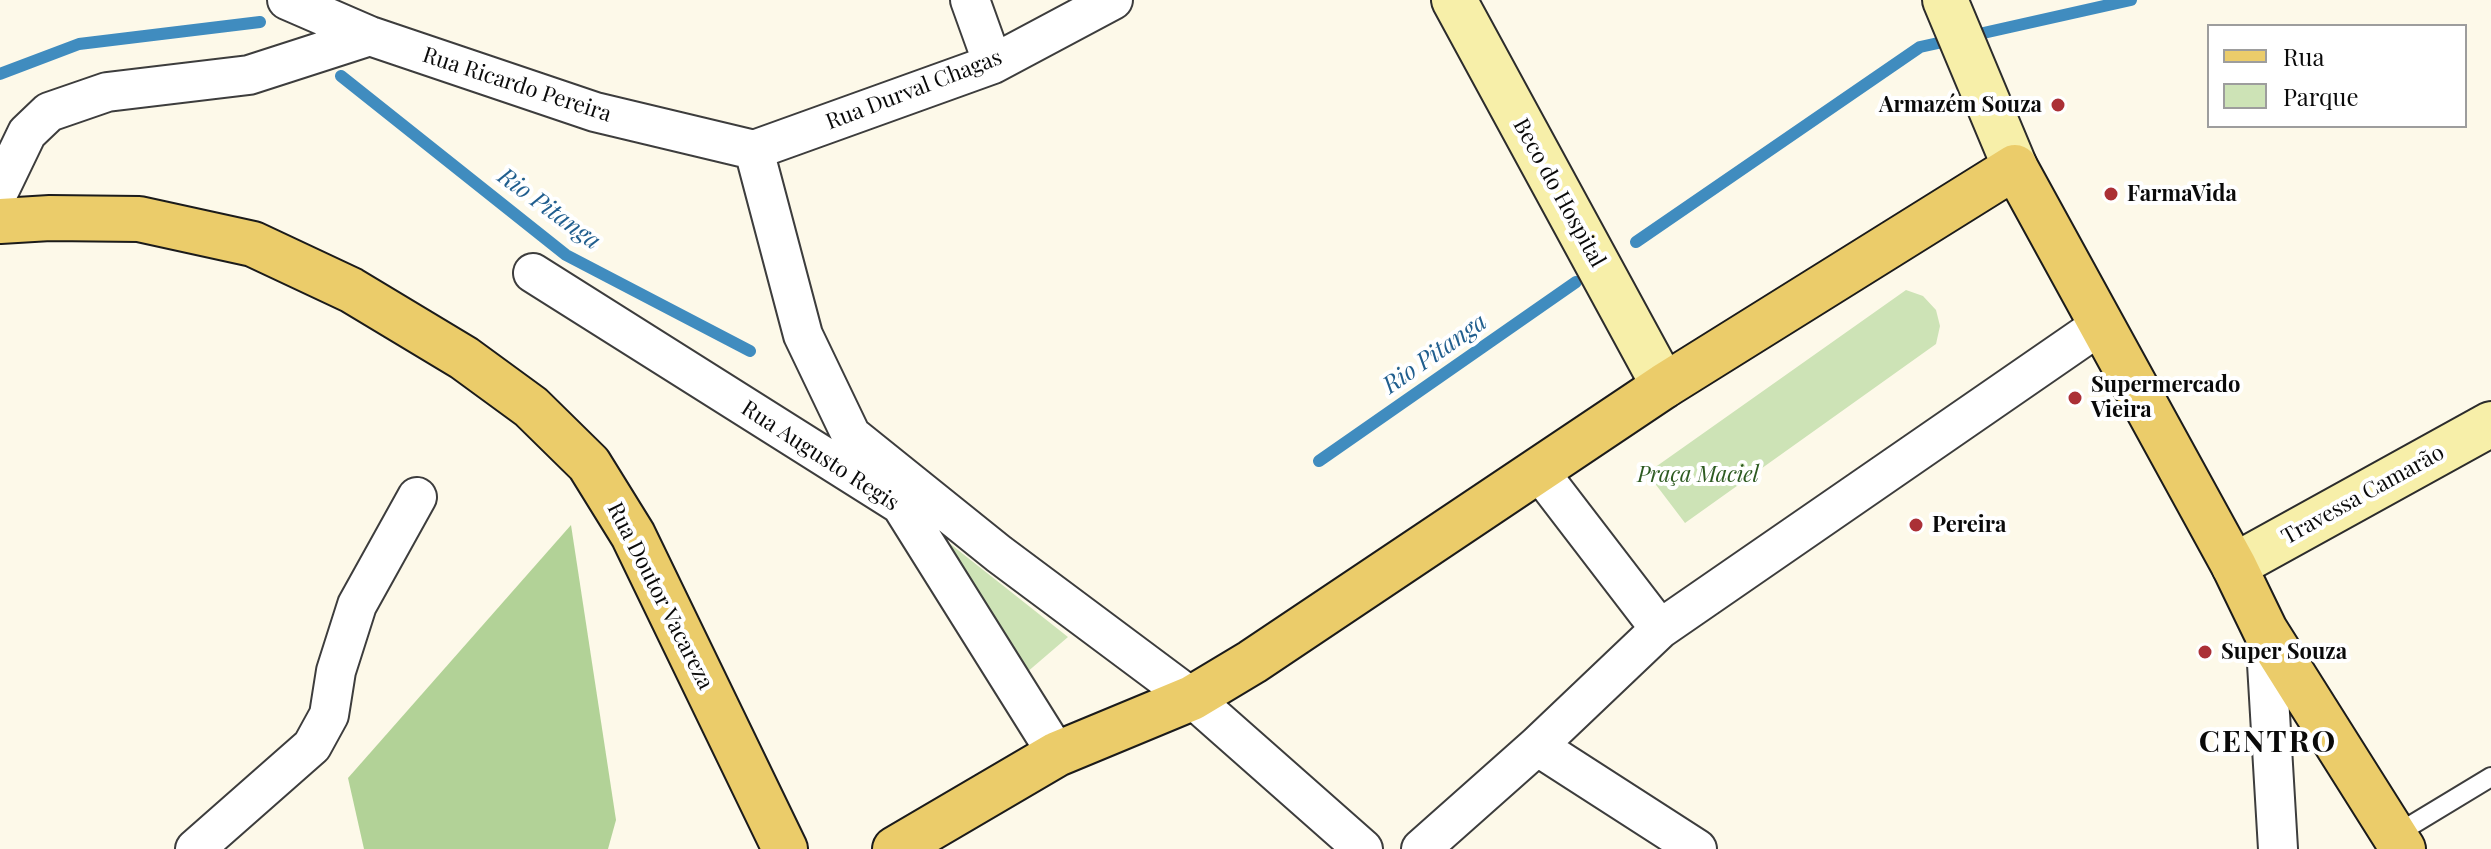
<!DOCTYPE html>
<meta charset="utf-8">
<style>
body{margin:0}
#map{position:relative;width:2491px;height:849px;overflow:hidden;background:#fdf9e9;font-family:"Playfair Display",serif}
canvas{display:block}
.legend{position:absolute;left:2207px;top:24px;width:260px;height:104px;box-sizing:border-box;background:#fff;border:2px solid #9d9d9d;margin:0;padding:10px 14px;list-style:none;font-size:24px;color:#0a0a0a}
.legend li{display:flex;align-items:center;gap:16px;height:40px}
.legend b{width:40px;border:2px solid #9d9d9d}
</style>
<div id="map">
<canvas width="2491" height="849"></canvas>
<ul class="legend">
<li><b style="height:10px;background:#ebcc6a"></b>Rua</li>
<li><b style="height:22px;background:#cde3b6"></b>Parque</li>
</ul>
</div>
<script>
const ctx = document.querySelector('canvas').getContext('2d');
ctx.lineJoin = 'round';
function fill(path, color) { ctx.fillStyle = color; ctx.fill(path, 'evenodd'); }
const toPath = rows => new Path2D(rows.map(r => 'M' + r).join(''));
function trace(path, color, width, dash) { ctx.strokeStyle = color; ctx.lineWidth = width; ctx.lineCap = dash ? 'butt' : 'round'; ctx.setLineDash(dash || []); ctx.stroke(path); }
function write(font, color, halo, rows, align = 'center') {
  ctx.font = font + ' "Playfair Display",serif'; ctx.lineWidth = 8; ctx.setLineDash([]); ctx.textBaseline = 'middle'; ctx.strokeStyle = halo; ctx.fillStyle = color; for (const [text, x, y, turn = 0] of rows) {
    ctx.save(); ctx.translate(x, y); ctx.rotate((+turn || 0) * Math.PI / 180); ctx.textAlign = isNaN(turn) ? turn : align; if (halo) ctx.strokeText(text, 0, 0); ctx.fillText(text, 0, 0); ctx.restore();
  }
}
const green = toPath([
 [1906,290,1923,296,1936,310,1940,326,1936,344,1685,523,1647,473],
 [901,505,1068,637,1026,673]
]);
const forest = toPath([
 [571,525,616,820,608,849,364,849,348,778]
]);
const stream = toPath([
 [1970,36,2131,0],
 [0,74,79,44,260,22],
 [341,76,566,255,750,351],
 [1636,242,1920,47,1952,40],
 [1319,461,1576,282]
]);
const lane = toPath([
 [2395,835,2491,777]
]);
const street = toPath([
 [287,0,370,36,595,112,754,150],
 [970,0,993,64],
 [754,150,993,64,1113,0],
 [754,150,803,335,851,435,864,453],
 [0,189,27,133,49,112,107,92,249,75,370,36],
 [533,273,901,505,1057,754],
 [851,435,999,554,1192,698,1363,849],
 [1538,470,1660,629],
 [2265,630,2278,849],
 [1537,746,1697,849],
 [195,849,312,746,329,715,336,671,357,605,417,497],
 [1421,849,1537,746,1660,629,2102,324]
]);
const secondary = toPath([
 [1454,0,1664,386],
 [1945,0,2015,167],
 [2234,566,2491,424]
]);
const primary = toPath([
 [0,221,50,218,139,219,253,244,351,290,464,358,531,407,589,464,633,535,785,849],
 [895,849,1057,754,1192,698,1252,662,1664,386,2015,167,2234,566,2265,630,2403,849]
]);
const markers = [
 [2058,105,8,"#ab3036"],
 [2111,194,8,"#ab3036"],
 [2075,398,8,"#ab3036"],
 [1916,525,8,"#ab3036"],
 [2205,652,8,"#ab3036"]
];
const streetNames = [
 ["Rua Ricardo Pereira",517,85,18],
 ["Rua Durval Chagas",914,90,-21],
 ["Beco do Hospital",1559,193,61],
 ["Rua Augusto Regis",820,456,33],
 ["Travessa Camarão",2363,495,-29],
 ["Rua Doutor Vacareza",660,596,63]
];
const poiNames = [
 ["Armazém Souza",2042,105,"right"],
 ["FarmaVida",2127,194],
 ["Supermercado",2091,385],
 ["Vieira",2091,410],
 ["Pereira",1932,525],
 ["Super Souza",2221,652]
];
const parkNames = [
 ["Praça Maciel",1698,475]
];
const waterNames = [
 ["Rio Pitanga",549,209,36],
 ["Rio Pitanga",1435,354,-35]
];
const districtNames = [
 ["CENTRO",2268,743]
];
fill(green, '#cde3b6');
fill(forest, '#b2d297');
trace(stream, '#408cbf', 12);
trace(lane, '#3d3d3d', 22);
trace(street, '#3d3d3d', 42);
trace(secondary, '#2c2c2c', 48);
trace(primary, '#1b1b1b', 48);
trace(lane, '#fff', 18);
trace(street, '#fff', 38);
trace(secondary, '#f7efa9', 44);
trace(primary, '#ebcc6a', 44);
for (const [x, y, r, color] of markers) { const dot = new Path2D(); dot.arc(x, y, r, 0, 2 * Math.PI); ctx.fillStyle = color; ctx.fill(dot); trace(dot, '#fff', 3); }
write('22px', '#0a0a0a', '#fff', streetNames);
write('bold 22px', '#0a0a0a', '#fff', poiNames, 'left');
write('italic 22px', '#2d5a21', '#fff', parkNames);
write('italic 24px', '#205e8e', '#fff', waterNames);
ctx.letterSpacing = '2px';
write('bold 30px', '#0a0a0a', '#fff', districtNames);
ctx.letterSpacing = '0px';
</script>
